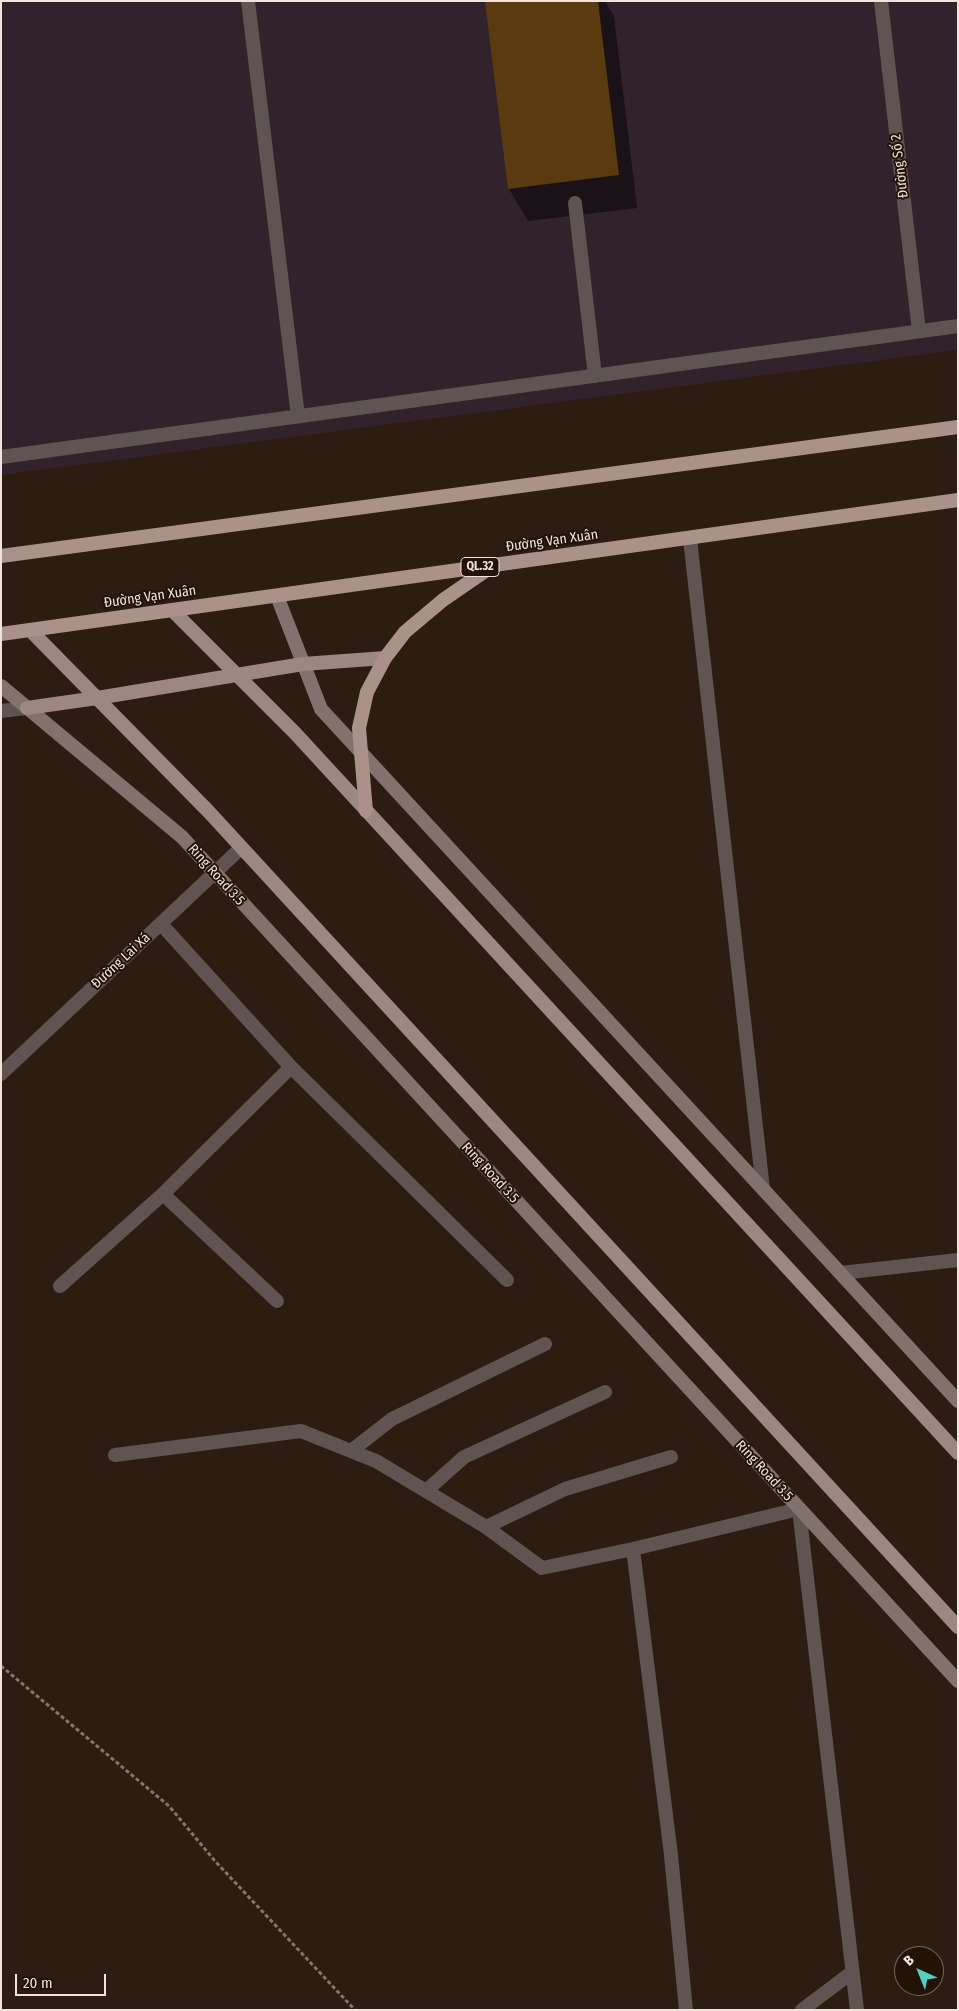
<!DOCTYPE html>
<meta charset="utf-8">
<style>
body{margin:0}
#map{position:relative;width:959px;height:2011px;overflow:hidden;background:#2d1c11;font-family:"Fira Sans Condensed",sans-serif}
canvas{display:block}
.frame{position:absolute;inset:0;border:2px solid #f0e3dc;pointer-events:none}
.north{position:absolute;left:894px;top:1946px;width:50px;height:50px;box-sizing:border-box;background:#231208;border:1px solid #75665d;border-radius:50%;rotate:316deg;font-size:14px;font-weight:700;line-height:20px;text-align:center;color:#f0e3dc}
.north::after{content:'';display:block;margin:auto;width:18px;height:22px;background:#56cec3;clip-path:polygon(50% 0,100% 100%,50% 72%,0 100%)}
.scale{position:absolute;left:15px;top:1974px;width:91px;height:22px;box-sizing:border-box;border:2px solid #f0e3dc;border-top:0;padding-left:6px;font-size:15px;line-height:18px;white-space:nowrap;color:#f0e3dc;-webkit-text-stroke:4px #231208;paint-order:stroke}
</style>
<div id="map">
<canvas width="959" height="2011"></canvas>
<div class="frame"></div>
<div class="north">B</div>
<div class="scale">20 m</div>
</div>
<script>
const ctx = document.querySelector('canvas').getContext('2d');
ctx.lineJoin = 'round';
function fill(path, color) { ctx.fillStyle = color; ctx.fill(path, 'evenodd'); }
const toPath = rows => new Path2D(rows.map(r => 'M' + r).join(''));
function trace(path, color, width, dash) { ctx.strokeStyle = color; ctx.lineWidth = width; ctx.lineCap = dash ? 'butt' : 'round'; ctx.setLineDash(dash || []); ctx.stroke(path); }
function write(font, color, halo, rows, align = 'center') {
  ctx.font = font + ' "Fira Sans Condensed",sans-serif'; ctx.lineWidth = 4; ctx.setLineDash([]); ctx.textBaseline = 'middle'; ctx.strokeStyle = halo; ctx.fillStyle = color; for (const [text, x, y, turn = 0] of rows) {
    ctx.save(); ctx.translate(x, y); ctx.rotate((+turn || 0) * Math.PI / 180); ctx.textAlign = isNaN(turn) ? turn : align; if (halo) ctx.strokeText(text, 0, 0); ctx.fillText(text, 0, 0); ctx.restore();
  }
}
const industrial = toPath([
 [1,1,958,1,958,350,1,475]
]);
const shadow = toPath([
 [486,1,605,1,614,16,637,208,528,221,509,189]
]);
const building = toPath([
 [485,1,598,1,619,175,508,189]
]);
const path = toPath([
 [1,1666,169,1806,215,1861,355,2010]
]);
const service = toPath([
 [575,203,595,376],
 [351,1451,392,1419,545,1344],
 [115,1455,301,1431,376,1461,486,1527,542,1568,633,1549,799,1509],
 [426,1491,464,1457,605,1392],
 [486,1527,565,1489,671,1457],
 [633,1549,671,1855,686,2010]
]);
const minor = toPath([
 [248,1,298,416],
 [881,1,919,331],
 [1,457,958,326],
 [690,539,763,1189],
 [1,711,27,708],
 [161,924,291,1067,507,1280],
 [1,1074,241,848],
 [163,1194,277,1301],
 [841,1273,958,1260],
 [60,1286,163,1194,291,1067],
 [799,1509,857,2010],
 [802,2010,851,1973]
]);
const secondary = toPath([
 [277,596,321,709,958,1401],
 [1,686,182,837,958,1681]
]);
const primary = toPath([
 [172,610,295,733,958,1453],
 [30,630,209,812,958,1627],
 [27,708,97,698,303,664,385,658]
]);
const trunk = toPath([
 [1,556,958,427],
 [1,634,958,500],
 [366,811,359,728,367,692,385,658,405,632,443,600,491,567]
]);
const shields = [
 [480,567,38]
];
const shieldNames = [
 ["QL.32",480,567]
];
const streetNames = [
 ["Đường Số 2",900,166,-97],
 ["Đường Vạn Xuân",552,541,-8],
 ["Đường Vạn Xuân",150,597,-8],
 ["Ring Road 3.5",216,875,48],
 ["Đường Lai Xá",121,961,-43],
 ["Ring Road 3.5",490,1173,47],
 ["Ring Road 3.5",764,1471,47]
];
fill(industrial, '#32222c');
fill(shadow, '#0007');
fill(building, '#593b0f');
trace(path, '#85766d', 3, [4, 2.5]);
trace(service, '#5f5451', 14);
trace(minor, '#5f5451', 14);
trace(secondary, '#82716c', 14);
trace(primary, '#9d8781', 14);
trace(trunk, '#aa918a', 14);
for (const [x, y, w] of shields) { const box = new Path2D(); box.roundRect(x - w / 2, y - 9.5, w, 19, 4); ctx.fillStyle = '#231208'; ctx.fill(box); trace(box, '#f0e3dc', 1); }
write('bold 12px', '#f0e3dc', null, shieldNames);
write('14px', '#f0e3dc', '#231208', streetNames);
</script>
